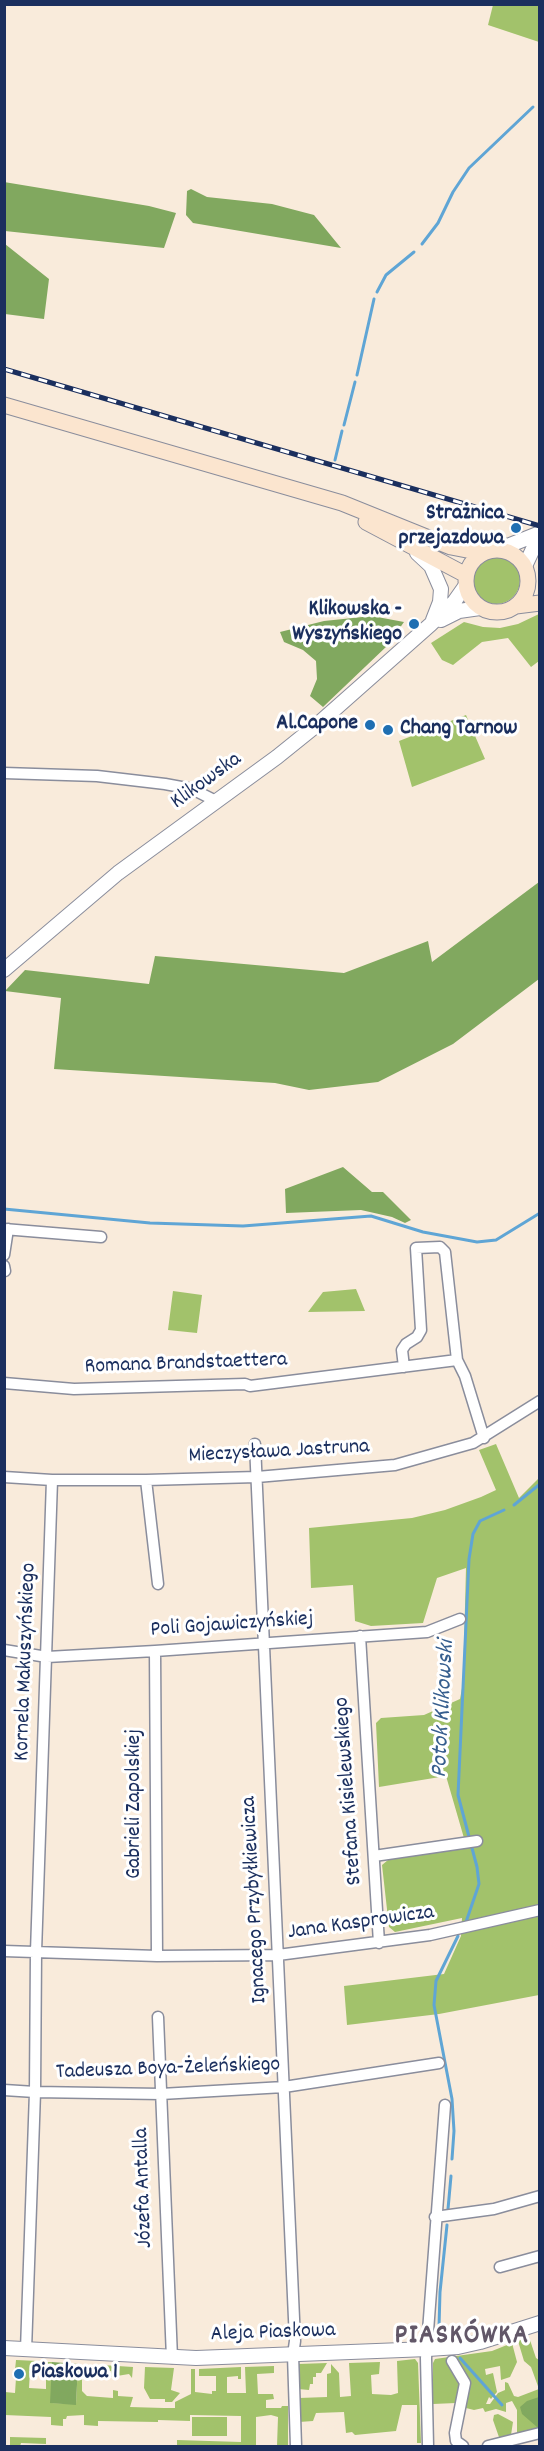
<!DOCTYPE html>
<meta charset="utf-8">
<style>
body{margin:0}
#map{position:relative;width:544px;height:2451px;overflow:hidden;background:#f9ebdb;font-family:Dekko,sans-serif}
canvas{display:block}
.frame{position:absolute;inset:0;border:6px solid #1b2f5e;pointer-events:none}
</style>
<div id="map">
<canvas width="544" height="2451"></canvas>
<div class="frame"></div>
</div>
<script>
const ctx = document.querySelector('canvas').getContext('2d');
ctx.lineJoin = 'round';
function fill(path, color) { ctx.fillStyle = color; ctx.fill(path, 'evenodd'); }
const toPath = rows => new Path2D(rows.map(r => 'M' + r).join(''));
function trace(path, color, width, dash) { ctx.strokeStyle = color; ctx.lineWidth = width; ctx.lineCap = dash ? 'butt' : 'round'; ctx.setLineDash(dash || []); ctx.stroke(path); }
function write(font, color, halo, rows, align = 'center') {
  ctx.font = font + ' Dekko,sans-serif'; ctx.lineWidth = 6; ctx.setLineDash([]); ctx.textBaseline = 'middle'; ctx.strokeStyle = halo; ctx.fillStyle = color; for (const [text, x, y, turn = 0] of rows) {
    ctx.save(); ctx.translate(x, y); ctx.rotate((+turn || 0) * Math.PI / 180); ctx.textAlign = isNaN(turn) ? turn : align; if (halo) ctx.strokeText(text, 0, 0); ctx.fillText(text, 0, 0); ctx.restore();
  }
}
const green = toPath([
 [493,5,539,5,539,42,488,25],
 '472 580a24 24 0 1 1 48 0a24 24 0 1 1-48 0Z',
 [539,614,539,661,531,667,508,638,482,642,453,665,442,660,431,643,464,622,483,627,500,628,518,624],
 [466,715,485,759,412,787,399,741],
 [356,1289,365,1311,308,1312,323,1292],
 [173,1291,202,1295,197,1333,168,1330],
 [496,1444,519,1498,539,1478,539,1995,439,2014,347,2025,344,1986,444,1974,461,1936,462,1918,395,1932,389,1927,382,1865,388,1860,466,1845,446,1776,379,1787,376,1723,381,1718,424,1715,460,1699,463,1683,466,1568,437,1578,423,1623,371,1626,355,1621,353,1585,311,1588,309,1528,412,1518,445,1510,481,1497,496,1490,479,1450],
 [529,2337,536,2358,539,2360,539,2389,531,2367,524,2361,518,2341],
 [512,2343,517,2362,510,2377,501,2380,500,2366,485,2369,486,2375,493,2373,497,2392,491,2399,489,2397,486,2404,490,2404,498,2393,505,2390,505,2382,508,2383,514,2396,518,2397,539,2389,539,2429,517,2434,517,2410,512,2401,506,2403,506,2412,496,2409,485,2412,483,2408,474,2410,466,2408,468,2389,454,2358,446,2359,461,2384,456,2403,433,2404,433,2363,435,2359,492,2351],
 [415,2359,418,2363,421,2443,417,2443,417,2405,402,2405,396,2431,355,2435,352,2432,346,2433,344,2412,316,2413,313,2421,299,2422,299,2398,327,2397,327,2374,331,2373,331,2364,339,2373,340,2397,351,2396,349,2363,380,2362,379,2374,371,2375,372,2394,391,2395,398,2393,397,2361],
 [16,2360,38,2361,37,2371,30,2371,29,2388,46,2389,46,2362,52,2362,51,2403,76,2404,78,2364,80,2364,80,2376,82,2377,82,2391,87,2396,113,2398,113,2390,118,2391,118,2396,133,2397,130,2407,164,2408,175,2408,175,2402,191,2394,191,2369,195,2369,195,2392,212,2394,212,2391,216,2391,216,2376,199,2376,199,2369,241,2367,241,2379,238,2379,238,2376,227,2377,227,2393,246,2393,245,2367,274,2366,274,2373,257,2374,258,2394,273,2394,274,2399,266,2400,266,2408,281,2408,282,2406,288,2406,288,2446,277,2446,278,2417,271,2415,256,2417,256,2446,177,2446,177,2440,241,2442,241,2416,190,2415,190,2421,158,2420,158,2422,98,2421,98,2426,84,2425,84,2415,67,2416,66,2419,63,2419,63,2426,51,2425,51,2417,5,2415,5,2392,15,2393,16,2378,22,2378,23,2371,15,2370],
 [327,2363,321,2373,316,2373,316,2377,313,2377,313,2384,310,2384,309,2390,298,2389,298,2364],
 [102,2365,133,2367,132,2378,129,2374,111,2377,111,2371,103,2370],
 [145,2367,174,2368,171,2390,180,2393,172,2402,165,2402,165,2399,150,2399,144,2388],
 [498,2414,513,2422,511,2435,500,2440,493,2420,494,2415],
 [192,2417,227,2417,227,2436,192,2436],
 [10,2437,46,2438,46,2444,21,2443,20,2446,10,2446]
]);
const forest = toPath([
 [4,182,149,206,176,213,164,248,5,231],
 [191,189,207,197,272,204,314,215,341,248,193,223,186,215,187,191],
 [5,244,49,279,44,319,5,314],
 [372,616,404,622,387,646,323,707,310,696,317,679,316,661,303,650,284,642,280,632,324,621],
 [539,882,539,979,453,1044,378,1082,309,1090,275,1083,54,1069,61,998,5,991,25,970,149,984,155,956,344,973,428,941,432,962],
 [343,1167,372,1192,383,1192,411,1220,405,1223,392,1217,361,1210,286,1213,285,1189],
 [52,2362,78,2364,76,2405,50,2403],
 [539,2397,539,2427,537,2427,522,2414,520,2407,527,2401]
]);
const stream = toPath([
 [422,244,438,223,453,192,469,168,533,107],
 [377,292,386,275,414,252],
 [357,375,374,299],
 [344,425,355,382],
 [335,460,342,431],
 [4,1209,150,1223,243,1226,371,1216,423,1232,477,1242,496,1240,540,1213],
 [514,1505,540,1484],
 [466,1922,479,1884,477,1867,458,1795,469,1559,473,1534,480,1521,504,1510],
 [452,2159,454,2131,452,2099,434,2005,436,1981,458,1936],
 [448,2209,451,2176],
 [443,2338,439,2327,440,2292,447,2225],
 [460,2358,502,2405]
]);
const minor = toPath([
 [4,773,97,776,165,784,192,789,216,801],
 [4,1229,101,1237],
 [4,1255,8,1229],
 [4,1266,5,1271],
 [404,1367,402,1350,406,1344,417,1337,421,1330,416,1248,440,1247,445,1252,457,1360,465,1376,484,1438],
 [4,1383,74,1389,245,1384,250,1386,457,1360],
 [255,1444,295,2341,293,2355,296,2446],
 [4,1477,52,1480,146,1480,257,1477,395,1465,473,1443,540,1401],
 [146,1480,158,1584],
 [360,1636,379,1943],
 [4,1650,47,1657,155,1651,427,1632,460,1619],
 [155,1651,157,1956],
 [374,1856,477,1841],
 [4,1951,157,1956,278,1955,430,1935,540,1910],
 [158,2017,172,2358],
 [4,2090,35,2092,161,2094,284,2087,439,2063],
 [435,2217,494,2209,540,2196],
 [500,2267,540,2256],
 [26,2350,35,2092,36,1952,52,1480],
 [452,2361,465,2383,455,2433,456,2441,463,2446],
 [428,2446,426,2358,445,2105],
 [488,2446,540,2433]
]);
const tertiary = toPath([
 [500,549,540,533],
 [417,553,431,566,441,589,440,602,433,620],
 [525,566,540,534],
 [441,620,459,611,480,608],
 [4,970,118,873,277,757,318,724,431,624,454,602,466,585],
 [4,2348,196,2358,428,2349,458,2347,480,2342,540,2323]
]);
const secondary = toPath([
 [4,405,342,503,451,547,482,553],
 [366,522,466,575],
 '466 581a31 31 0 1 1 62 0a31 31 0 1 1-62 0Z',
 [516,606,540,603]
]);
const rail = toPath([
 [4,369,540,526]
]);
const markers = [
 [516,528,6,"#1f6fb2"],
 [414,624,6,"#1f6fb2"],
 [370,725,6,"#1f6fb2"],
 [388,730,6,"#1f6fb2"],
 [19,2374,6,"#1f6fb2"]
];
const poiNames = [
 ["Strażnica",504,515],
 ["przejazdowa",504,540],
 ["Klikowska -",402,611],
 ["Wyszyńskiego",402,636],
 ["Al.Capone",358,725],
 ["Chang Tarnow",400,730,"left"],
 ["Piaskowa 1",31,2374,"left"]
];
const streetNames = [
 ["Klikowska",207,782,-36],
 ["Romana Brandstaettera",186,1365,-2],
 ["Mieczysława Jastruna",279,1453,-3],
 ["Poli Gojawiczyńskiej",232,1626,-4],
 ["Kornela Makuszyńskiego",27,1662,-88],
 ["Stefana Kisielewskiego",350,1791,-94],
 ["Gabrieli Zapolskiej",136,1804,-90],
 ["Ignacego Przybyłkiewicza",256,1900,-93],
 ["Jana Kasprowicza",361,1924,-8],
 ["Tadeusza Boya-Żeleńskiego",168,2070,-2],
 ["Józefa Antalla",145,2188,-92],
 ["Aleja Piaskowa",273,2334,-2]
];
const waterNames = [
 ["Potok Klikowski",445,1709,-87]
];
const districtNames = [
 ["PIASKÓWKA",462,2338]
];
fill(green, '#a2c26b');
fill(forest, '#81a85f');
trace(stream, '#5fa5d5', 3);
trace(minor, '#8a8d9c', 13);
trace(tertiary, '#8a8d9c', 16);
trace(secondary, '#8a8d9c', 17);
trace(minor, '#fff', 10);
trace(tertiary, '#fff', 14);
trace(secondary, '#fbe5cf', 15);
trace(rail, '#1b2f5e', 5);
trace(rail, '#fff', 3, [9]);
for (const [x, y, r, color] of markers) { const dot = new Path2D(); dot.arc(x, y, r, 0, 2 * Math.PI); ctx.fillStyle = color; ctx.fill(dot); trace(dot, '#fff', 2); }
write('bold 22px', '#1b2f5e', '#fff', poiNames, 'right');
write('22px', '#1b2f5e', '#fff', streetNames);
write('italic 24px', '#365e8e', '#fff', waterNames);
ctx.letterSpacing = '1.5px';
write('bold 28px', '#625768', '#fff', districtNames);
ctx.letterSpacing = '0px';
</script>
